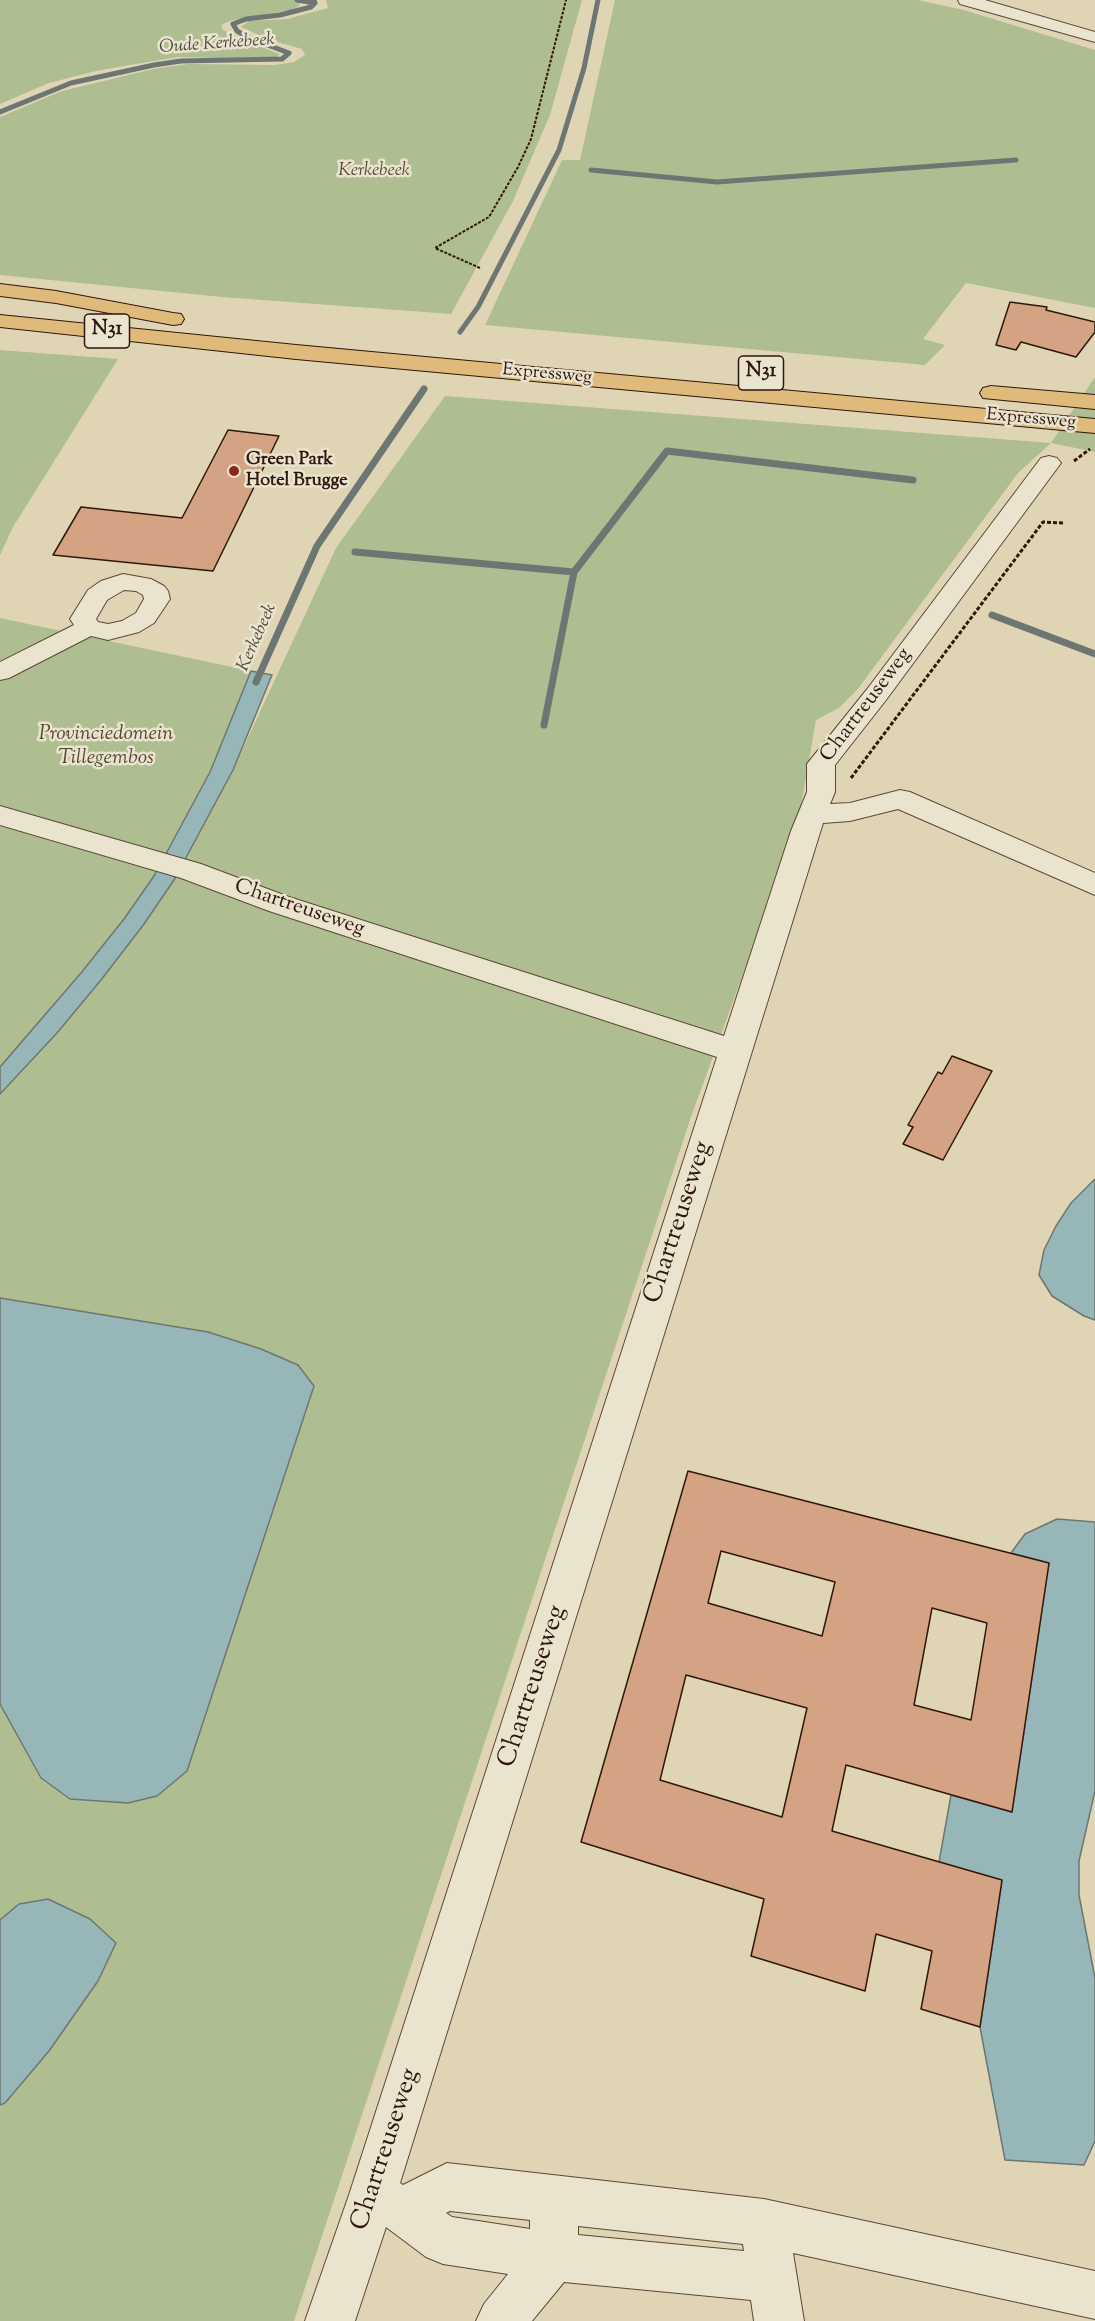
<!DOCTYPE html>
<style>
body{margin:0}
canvas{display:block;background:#dfd5b5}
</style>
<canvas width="1095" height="2321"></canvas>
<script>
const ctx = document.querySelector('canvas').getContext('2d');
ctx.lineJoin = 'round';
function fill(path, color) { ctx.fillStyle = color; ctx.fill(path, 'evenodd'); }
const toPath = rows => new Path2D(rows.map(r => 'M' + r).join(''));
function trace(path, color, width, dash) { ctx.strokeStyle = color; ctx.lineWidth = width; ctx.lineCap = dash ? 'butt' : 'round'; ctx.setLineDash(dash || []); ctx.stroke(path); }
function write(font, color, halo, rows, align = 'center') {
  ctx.font = font + ' "Sorts Mill Goudy",serif'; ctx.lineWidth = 5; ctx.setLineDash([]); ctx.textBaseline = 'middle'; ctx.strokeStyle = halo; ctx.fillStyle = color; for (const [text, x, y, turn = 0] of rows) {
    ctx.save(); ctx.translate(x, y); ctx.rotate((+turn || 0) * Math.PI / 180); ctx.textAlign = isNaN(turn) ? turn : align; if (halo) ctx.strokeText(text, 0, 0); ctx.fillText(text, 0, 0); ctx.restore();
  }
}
const green = toPath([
 [0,0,302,0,298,7,291,10,233,20,222,24,222,29,230,34,274,52,279,54,278,57,256,59,179,57,130,65,96,71,49,83,0,104],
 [326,0,582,0,550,115,513,201,451,314,222,297,0,275,0,117,62,91,153,69,188,64,275,65,294,62,305,55,302,49,270,40,241,27,249,21,287,19,328,8],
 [615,0,918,0,964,10,1095,50,1095,308,966,283,923,339,945,345,925,365,485,325,562,160,580,160],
 [0,350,118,359,13,527,0,555],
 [1095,377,1095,452,1051,443,1018,473,857,690,839,708,816,720,798,823,691,1117,294,2321,0,2321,0,2105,5,2103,49,2051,19,1904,0,1920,0,1704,40,1778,70,1799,128,1803,157,1796,187,1771,261,1349,208,1332,0,1298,0,1094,101,980,144,924,174,880,233,770,336,548,445,396,1051,443],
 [0,618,251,671,210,772,154,876,124,919,81,973,0,1067]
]);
const water = toPath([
 [251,671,272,675,233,770,174,880,144,924,101,980,57,1033,0,1094,0,1067,81,973,124,919,154,876,210,772,251,671],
 [1095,1179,1095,1320,1084,1316,1052,1296,1039,1275,1044,1250,1056,1226,1071,1203,1095,1179],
 [0,1298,208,1332,261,1349,298,1365,314,1386,187,1771,157,1796,128,1803,70,1799,41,1778,0,1704,0,1298],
 [1057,1519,1095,1522,1095,1791,1079,1861,1079,1895,1095,1978,1095,2141,1084,2165,1005,2160,980,2027,1002,1881,939,1862,951,1795,1012,1812,1049,1563,1011,1553,1025,1534,1057,1519],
 [48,1899,90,1919,116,1943,98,1981,49,2051,5,2103,0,2105,0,1920,19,1904,48,1899]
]);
const streamFar1 = toPath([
 [297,0,315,3],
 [0,112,71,83,154,65,181,61,282,59,289,53,249,38,237,31,233,24,246,19,280,15,311,7,315,3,314,0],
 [591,170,717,182,1016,160],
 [460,332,478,307,559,150,584,68,598,0]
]);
const stream = toPath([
 [355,552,574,572],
 [992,615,1095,654],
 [256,682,317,546,424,389],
 [544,725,574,572,667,451,913,480]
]);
const building = toPath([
 [1010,302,1047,307,1046,310,1095,322,1095,332,1076,357,1021,342,1016,350,996,345,1010,302],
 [228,430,279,436,213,571,53,555,81,507,182,518,228,430],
 [952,1056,992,1071,943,1160,903,1144,913,1127,908,1125,938,1072,942,1074,952,1056],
 [688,1471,1049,1563,1012,1812,846,1765,832,1831,1002,1880,980,2027,921,2009,932,1951,876,1934,865,1991,751,1956,764,1899,581,1842,688,1471],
 [721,1551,835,1582,822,1636,708,1603,721,1551],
 [932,1608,987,1623,971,1720,914,1705,932,1608],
 [686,1675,807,1708,782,1817,660,1780,686,1675]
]);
const pathFar1 = toPath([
 [480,268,435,248,489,217,518,167,531,139,566,0]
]);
const path = toPath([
 [1074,461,1090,449],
 [851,778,1043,522,1063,523]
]);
const minor = toPath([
 [958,0,985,0,1095,32,1095,42,960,4,958,0],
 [1049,456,1057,458,1061,463,886,700,835,765,835,792,830,804,850,803,900,790,910,792,1095,873,1095,895,898,809,850,821,823,823,400,2183,403,2185,447,2163,764,2199,1095,2271,1095,2319,793,2253,804,2321,754,2321,751,2300,564,2282,532,2321,476,2321,484,2304,508,2274,443,2264,426,2257,386,2227,355,2321,305,2321,349,2195,717,1057,269,911,181,878,0,825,0,806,201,864,289,897,724,1036,791,831,807,792,807,764,868,688,1041,458,1049,456],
 [450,2211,530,2220,530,2229,452,2217,446,2213,450,2211],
 [578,2226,743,2244,744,2251,578,2235,578,2226],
 [123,574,151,579,164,586,168,591,170,599,154,623,139,632,108,640,91,636,9,678,0,680,0,662,74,625,70,619,88,590,101,581,123,574],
 [124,590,136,591,143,595,144,599,136,613,122,621,108,624,98,622,96,619,107,600,124,590]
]);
const highway = toPath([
 [0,284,56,291,173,313,181,314,184,319,181,324,173,325,56,303,0,296,0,284],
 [0,315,296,345,1095,419,1095,433,296,359,0,327,0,315],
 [991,386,1095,395,1095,409,983,398,980,393,983,388,991,386]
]);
const markers = [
 [234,471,6,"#8f2418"]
];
const farWaternames = [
 ["Oude Kerkebeek",217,45,-4],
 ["Kerkebeek",258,638,-66]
];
const farParknames = [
 ["Kerkebeek",374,172]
];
const farStreetnames = [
 ["Expressweg",547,375,5],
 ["Expressweg",1031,420,5]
];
const farPoinames = [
 ["Green Park",246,461],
 ["Hotel Brugge",246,482]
];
const shields = [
 [107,331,45],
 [761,373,45]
];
const shieldNames = [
 ["N31",107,331],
 ["N31",761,373]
];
const streetNames = [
 ["Chartreuseweg",867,706,-53],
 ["Chartreuseweg",299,909,19]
];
const parkNames = [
 ["Provinciedomein",106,735],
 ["Tillegembos",106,759]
];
const nearStreetnames = [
 ["Chartreuseweg",680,1223,-72],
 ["Chartreuseweg",534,1687,-72],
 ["Chartreuseweg",387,2150,-72]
];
fill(green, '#afbe90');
fill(water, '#97b6b7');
trace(water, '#6e7673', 1.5);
trace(streamFar1, '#6e7673', 5);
trace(stream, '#6e7673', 7);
fill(building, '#d3a383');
trace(building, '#30170d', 1.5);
trace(minor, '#5c4637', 2);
trace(highway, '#30170d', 2);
trace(pathFar1, '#30170d', 2, [3, 1.5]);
trace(path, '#30170d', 3, [4, 2]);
fill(minor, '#eae4cf');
fill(highway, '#e0ba7a');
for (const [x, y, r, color] of markers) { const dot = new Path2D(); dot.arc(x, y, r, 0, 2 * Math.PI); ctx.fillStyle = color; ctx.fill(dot); trace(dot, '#eae4cf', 2); }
write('italic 18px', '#4f4740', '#eae4cf', farWaternames);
write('italic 18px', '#564934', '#eae4cf', farParknames);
write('18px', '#30170d', '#eae4cf', farStreetnames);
write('bold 18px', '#30170d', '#eae4cf', farPoinames, 'left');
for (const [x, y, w] of shields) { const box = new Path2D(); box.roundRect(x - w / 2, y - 17, w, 34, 4.5); ctx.fillStyle = '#eae4cf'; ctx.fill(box); trace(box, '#30170d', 1.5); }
write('bold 20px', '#30170d', null, shieldNames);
write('21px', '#30170d', '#eae4cf', streetNames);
write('italic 21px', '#564934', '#eae4cf', parkNames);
write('26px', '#30170d', '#eae4cf', nearStreetnames);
</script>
